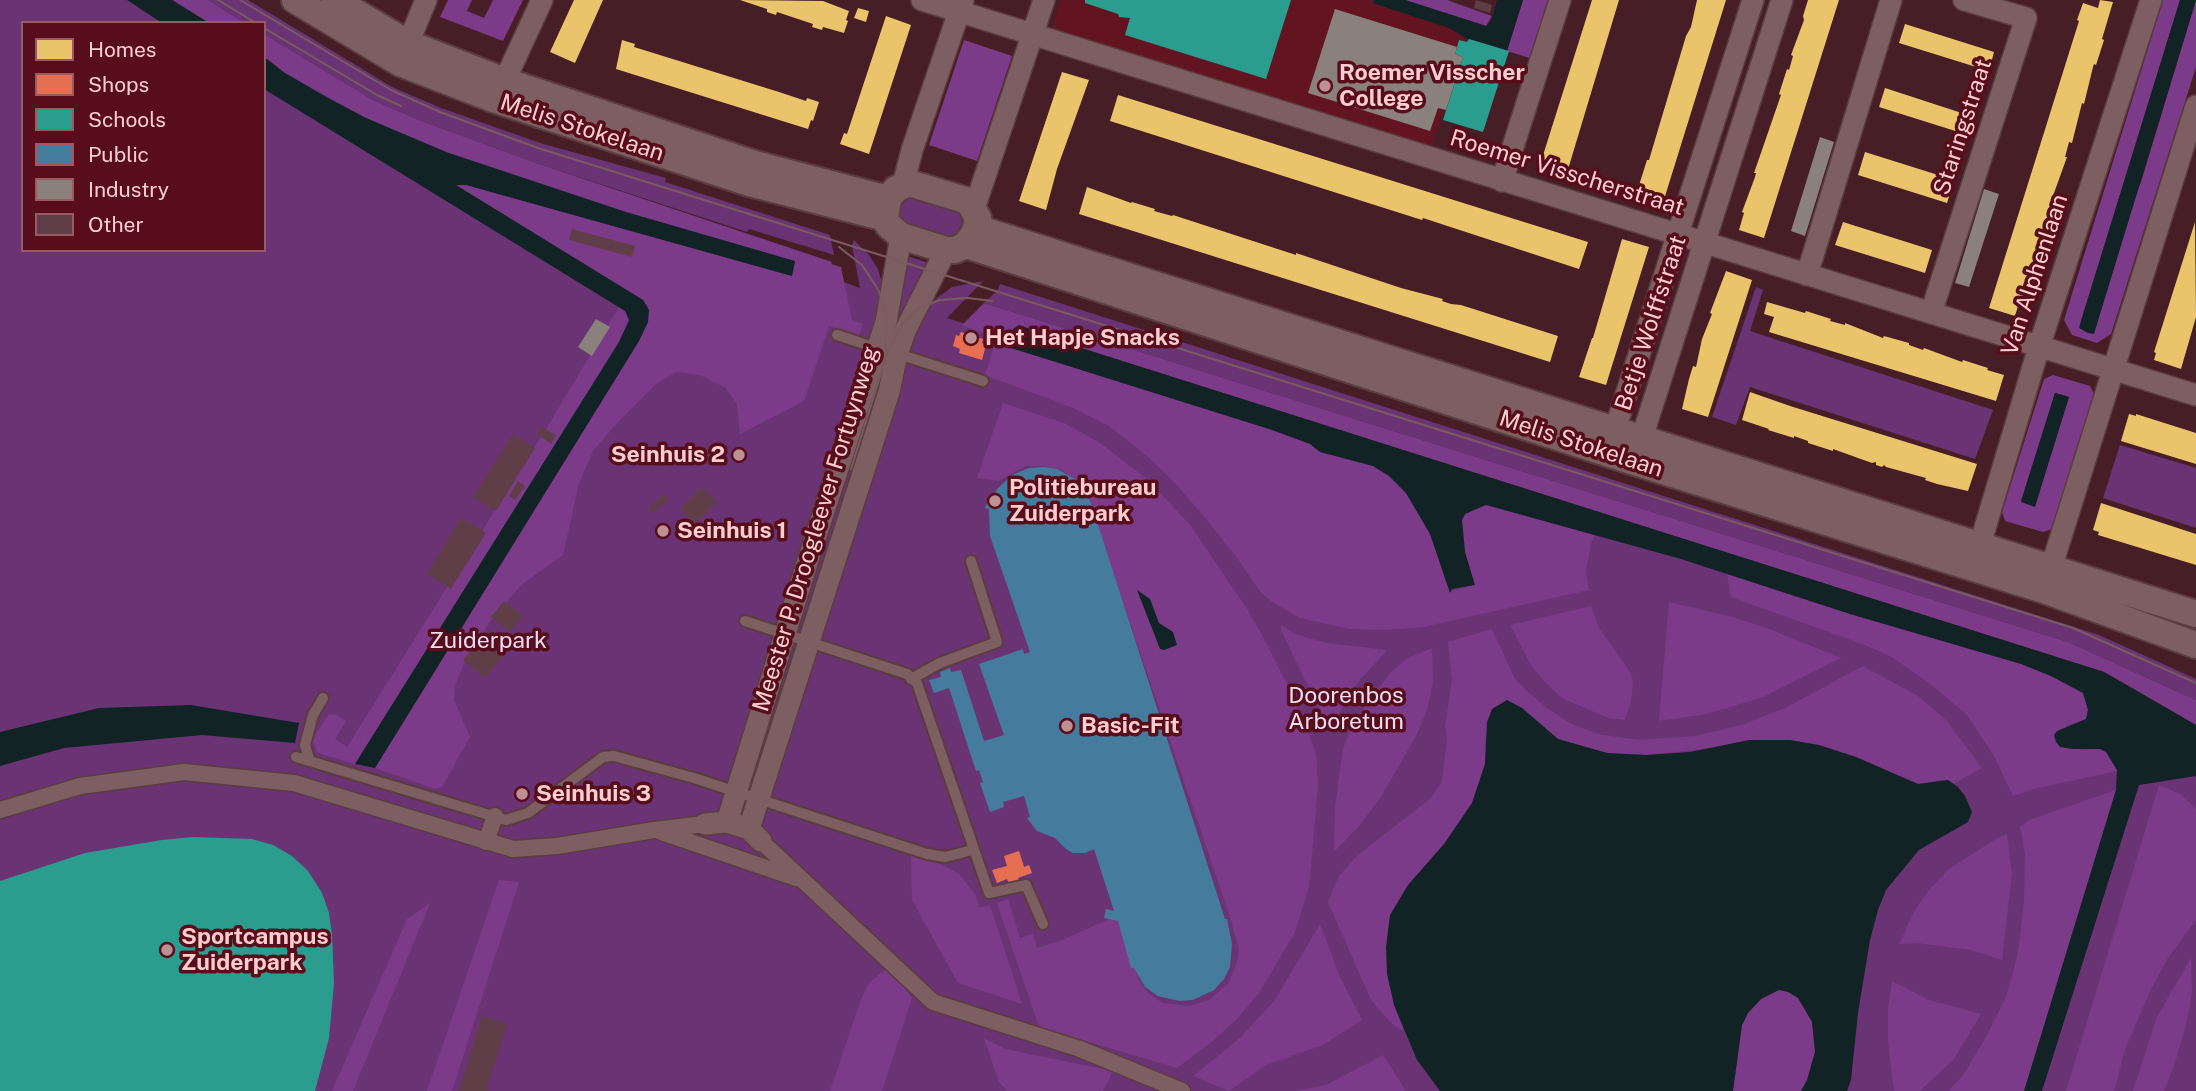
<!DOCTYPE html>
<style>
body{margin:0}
#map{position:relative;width:2196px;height:1091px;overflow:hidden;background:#471e25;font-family:"Public Sans",sans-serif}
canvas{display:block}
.legend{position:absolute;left:21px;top:21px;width:245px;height:231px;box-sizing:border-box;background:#580d1a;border:2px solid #9a5a62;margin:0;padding:9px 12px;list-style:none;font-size:21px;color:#fdcecf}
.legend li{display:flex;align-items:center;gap:14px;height:35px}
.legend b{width:35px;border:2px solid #9a5a62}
</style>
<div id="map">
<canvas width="2196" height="1091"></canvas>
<ul class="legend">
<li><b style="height:19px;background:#e9c46a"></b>Homes</li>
<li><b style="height:19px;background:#e76f51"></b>Shops</li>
<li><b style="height:19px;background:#2a9d8f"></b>Schools</li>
<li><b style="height:19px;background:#457b9d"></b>Public</li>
<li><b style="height:19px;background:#8a817c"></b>Industry</li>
<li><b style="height:19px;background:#5f3e47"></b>Other</li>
</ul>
</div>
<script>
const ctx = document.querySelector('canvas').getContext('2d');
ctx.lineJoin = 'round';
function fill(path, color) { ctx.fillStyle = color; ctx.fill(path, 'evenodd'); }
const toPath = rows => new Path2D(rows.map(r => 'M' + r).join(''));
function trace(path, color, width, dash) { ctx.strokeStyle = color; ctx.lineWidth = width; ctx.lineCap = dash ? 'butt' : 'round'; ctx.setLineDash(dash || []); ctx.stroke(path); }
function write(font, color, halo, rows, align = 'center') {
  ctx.font = font + ' "Public Sans",sans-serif'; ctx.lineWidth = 7; ctx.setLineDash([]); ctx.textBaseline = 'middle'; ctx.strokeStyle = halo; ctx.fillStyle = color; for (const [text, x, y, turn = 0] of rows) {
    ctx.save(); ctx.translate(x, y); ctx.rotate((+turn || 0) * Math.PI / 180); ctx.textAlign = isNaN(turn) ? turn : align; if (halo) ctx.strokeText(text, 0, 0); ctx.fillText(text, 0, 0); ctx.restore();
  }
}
const built = toPath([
 [1061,0,1374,0,1373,3,1449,28,1466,38,1428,157,1048,40]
]);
const green = toPath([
 [0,0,157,0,197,23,23,23,23,250,264,250,264,62,749,248,860,288,852,245,854,240,869,255,878,269,882,283,904,255,932,264,929,304,952,287,983,281,947,318,2078,675,2196,744,2196,1091,0,1091],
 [208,0,248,0,392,87,441,108,540,143,666,178,665,182,830,235,834,255,749,229,747,232,536,163,419,120,373,100,264,34,264,23,245,23],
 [908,196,960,212,962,222,958,233,948,239,901,223,899,211,903,201],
 [1000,284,2099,635,2196,679,2196,700,2068,642,984,303,998,290],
 [1756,287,1763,290,1750,331,1993,410,1975,459,1750,387,1736,425,1712,417],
 [2120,445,2196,468,2196,528,2103,498]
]);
const forest = toPath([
 [172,0,208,0,245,23,209,23],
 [448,0,472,0,467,11,484,18,493,0,523,0,503,41,440,17],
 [1405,0,1447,0,1492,16,1486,26],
 [1523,0,1551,0,1533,59,1507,51],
 [2163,0,2180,0,2079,327,2141,182,2196,0,2196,67,2111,334,2097,343,2072,335,2064,320],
 [264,34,373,100,419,120,536,163,832,262,831,264,841,267,852,320,863,324,859,335,829,326,804,401,740,434,737,404,726,388,700,375,677,372,657,383,617,423,593,451,579,483,563,555,521,585,491,620,464,663,455,686,454,700,470,737,442,787,435,789,375,768,639,341,648,322,648,306,643,300,455,185,466,185,792,276,795,262,626,212,446,152,366,118,285,73,264,57],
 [964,40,1012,56,977,161,929,145],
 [984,303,2068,642,2196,700,2196,725,2104,672,2085,666,1078,347,1019,326,1310,444,1320,452,1373,466,1389,476,1406,493,1430,534,1450,592,1474,584,1465,552,1462,520,1465,514,1474,508,1486,504,1595,534,1591,544,1586,571,1589,590,1423,627,1384,630,1350,629,1300,618,1272,602,1259,590,1240,562,1207,520,1175,483,1147,456,1109,426,1071,407,985,375,997,338,962,325],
 [619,307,625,311,629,320,619,342,355,764,318,753,313,742,316,734,329,714,337,715,346,721,335,739,347,747,546,429],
 [2053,375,2090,386,2094,394,2052,529,2043,532,2005,521,2002,512,2044,379],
 [2055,393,2069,397,2034,506,2021,501],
 [1003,403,1064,423,1100,443,1147,479,1191,526,1247,609,1263,637,1289,688,1309,733,1316,755,1318,786,1309,887,1295,932,1259,993,1237,1019,1209,1044,1177,1068,1039,1027,997,903,1008,899,1020,938,1033,934,1037,948,1062,940,1116,916,1140,983,1149,994,1163,1003,1189,1006,1209,1000,1228,984,1237,963,1239,949,1230,917,1084,487,1062,470,1043,466,1025,466,998,481,977,478],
 [1727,574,1850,614,2021,664,2051,676,2083,693,2086,698,2088,710,2086,719,2066,726,2080,750,2100,749,2106,752,2117,771,2033,789,2013,796,1995,758,1967,715,1933,686,1892,657,1865,645,1731,597],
 [1669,602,1732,617,1764,627,1841,658,1763,697,1707,714,1659,721],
 [1591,606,1599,628,1631,673,1633,682,1631,702,1625,720,1608,718,1562,698,1544,681,1531,665,1510,625],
 [1281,625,1295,634,1326,643,1387,650,1359,681,1345,701,1331,734,1281,630],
 [1492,629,1515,679,1528,692,1548,709,1570,723,1597,734,1639,740,1695,736,1742,725,1787,707,1863,666,1918,696,1946,720,1982,768,1953,784,1948,780,1940,780,1918,784,1856,757,1819,745,1790,740,1646,755,1607,753,1558,739,1522,708,1485,740,1485,764,1472,803,1444,844,1408,885,1394,1005,1404,1031,1393,1025,1371,1000,1328,902,1339,876,1359,854,1430,799,1442,782,1447,739,1445,727,1452,680,1448,642],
 [1432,648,1433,682,1427,710,1416,736,1381,797,1359,826,1334,852,1335,807,1341,762,1344,746,1355,720,1390,673,1406,659],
 [2159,785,2182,795,2196,809,2196,920,2168,958,2152,987,2125,1049,2114,1091,2066,1091],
 [2116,790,2024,1091,1949,1091,1963,1075,1985,1039,2005,999,2012,976,2018,953,2024,902,2025,854,2020,827,2029,820],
 [2007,834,2012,873,2002,960,1971,950,1917,943,1899,944,1915,910,1929,890,1949,869,1996,839],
 [911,855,942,865,959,874,975,894,979,908,990,905,1022,1004,958,983,912,900],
 [499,880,519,882,452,1091,427,1091],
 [430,903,353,1091,332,1091,407,919],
 [1320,924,1341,979,1362,1020,1323,1045,1266,1065,1229,1091,1193,1076,1240,1038,1275,1000],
 [2191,958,2192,992,2186,1025,2174,1066,2164,1091,2133,1091,2157,1017],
 [886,969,901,983,912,998,882,1091,830,1091,860,1002,869,983],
 [1892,981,1929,1000,1981,1014,1954,1059,1920,1091,1894,1091,1888,1041,1888,1008],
 [1779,990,1788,992,1798,998,1812,1022,1815,1052,1807,1080,1801,1091,1733,1091,1742,1025,1748,1013,1761,999],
 [984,1038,1005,1049,1113,1071,1103,1091,1007,1091,999,1082],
 [1383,1055,1406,1091,1296,1091,1326,1085]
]);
const water = toPath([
 [127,0,172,0,209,23,162,23],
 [1374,0,1405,0,1486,26,1491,21,1497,0,1523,0,1507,51,1466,38,1449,28,1373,3],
 [2180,0,2196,0,2094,334,2088,333,2079,328],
 [264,57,285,73,328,98,366,118,446,152,626,212,795,261,792,276,466,185,456,185,643,300,649,310,648,322,639,341,375,768,355,764,619,342,629,320,625,311,264,89],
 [1019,325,1078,347,2085,666,2104,672,2196,725,2196,776,2139,785,2042,1091,2024,1091,2116,790,2117,770,2106,752,2100,749,2072,749,2060,747,2056,742,2054,735,2057,731,2086,719,2088,710,2083,693,2051,676,2021,664,1850,614,1681,559,1486,505,1465,514,1462,520,1465,552,1475,585,1452,589,1450,593,1430,534,1406,493,1389,476,1373,466,1320,452,1310,444,1272,430,1011,348,1008,340,1012,330],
 [2055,393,2069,397,2035,507,2021,502],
 [1137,590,1150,599,1159,623,1173,632,1177,645,1164,650,1160,649],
 [1507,700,1522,708,1558,739,1607,753,1646,755,1690,752,1749,740,1790,740,1819,745,1856,757,1918,784,1948,780,1958,787,1965,796,1972,812,1968,822,1919,850,1886,890,1878,910,1870,940,1858,1013,1851,1080,1847,1091,1801,1091,1807,1080,1815,1052,1812,1022,1798,998,1788,992,1779,990,1761,999,1748,1013,1742,1025,1733,1091,1440,1091,1417,1060,1394,1005,1387,974,1386,947,1390,915,1408,885,1444,844,1472,803,1485,764,1487,722,1492,709],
 [191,705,299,723,295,743,202,735,64,748,0,766,0,732,99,708]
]);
const homes = toPath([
 [574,0,603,0,575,63,550,52],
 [740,0,823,1,849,11,846,20,848,21,844,33,823,27,822,30,812,27,813,24,777,12,776,15,767,12,767,9],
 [1592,0,1619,0,1566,176,1539,168],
 [1697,0,1726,0,1662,206,1635,198,1647,160,1649,160,1686,36,1691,27],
 [1808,0,1839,0,1764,238,1739,230,1744,213,1742,212,1755,177,1756,173,1754,173,1781,95,1779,94,1787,69,1789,70,1793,56,1791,55,1804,20,1803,16],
 [2100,0,2113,2,2102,39,2104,40,2096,65,2094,64,2093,67,2084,104,2082,103,2072,143,2069,142,2065,157,2067,157,2054,193,2053,196,2055,196,2047,221,2045,221,2022,300,2020,299,2015,316,1989,308,2079,21,2077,20,2083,3,2098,8],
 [858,8,869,11,866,22,854,18],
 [886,16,911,25,869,154,840,144,844,133,847,134],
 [1905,24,1994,52,1989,71,1899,43],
 [622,40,635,44,634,47,779,92,806,101,807,98,819,102,813,121,811,120,808,129,616,69],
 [1062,72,1089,80,1057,169,1046,210,1019,201],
 [1885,88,1974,117,1968,135,1879,107],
 [1118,95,1588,242,1579,269,1423,218,1422,220,1110,121],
 [1865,152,1954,180,1947,203,1858,175],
 [1087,187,1131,203,1132,202,1155,209,1154,211,1172,216,1173,215,1296,255,1296,253,1401,288,1443,299,1442,301,1451,304,1461,305,1558,336,1550,362,1079,214],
 [1843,222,1932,250,1925,273,1835,245],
 [2195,222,2196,317,2181,369,2154,360,2156,353,2154,352],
 [1622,239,1649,247,1606,385,1579,377,1592,338,1593,338],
 [1726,271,1752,280,1708,417,1682,409,1689,379,1693,366,1696,367,1702,339,1712,314,1710,313],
 [1767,302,1805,313,1806,311,1831,319,1830,321,1845,325,1845,323,1883,338,1884,336,1909,343,1909,345,1923,350,1924,348,1962,362,1963,360,1988,368,1987,370,2004,375,1996,401,1769,332,1774,317,1764,314],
 [1750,392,1790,406,1977,464,1968,491,1937,484,1925,480,1926,478,1886,467,1884,465,1882,467,1876,465,1876,462,1872,463,1833,449,1833,451,1808,443,1808,441,1794,436,1794,438,1768,430,1769,429,1742,420],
 [2129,414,2136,416,2136,414,2196,433,2196,464,2121,441],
 [2101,503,2196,534,2196,565,2098,535,2099,532,2093,530]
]);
const shops = toPath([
 [961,332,983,339,982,343,986,345,982,360,959,353,960,349,953,346,956,335,959,336],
 [1019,851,1024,867,1029,865,1032,873,1018,878,1019,881,1009,884,1007,879,997,883,992,870,1007,866,1004,856]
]);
const schools = toPath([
 [1085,0,1291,0,1266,79,1125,35,1130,18,1119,17,1118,14,1085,3],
 [1469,39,1509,51,1483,132,1443,120,1463,57,1455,54,1459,40,1467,42],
 [193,837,252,839,273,845,292,856,308,871,322,893,329,913,332,935,334,983,329,1038,315,1091,0,1091,0,881,85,853,162,840]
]);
const public = toPath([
 [1044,467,1057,469,1075,479,1084,489,1091,503,1225,919,1227,919,1232,944,1230,967,1224,979,1214,990,1193,1000,1179,1001,1158,996,1145,987,1134,968,1131,968,1118,921,1104,918,1106,909,1114,911,1094,849,1085,853,1073,853,1066,849,1055,838,1037,831,1027,818,1030,817,1024,796,1003,802,1004,807,990,812,980,783,983,782,979,770,976,771,949,688,934,693,929,680,941,677,940,672,950,668,951,672,961,670,984,741,1004,735,979,664,1023,649,1024,654,1030,652,990,536,989,509,985,508,988,501,991,502,997,489,1012,475,1029,468]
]);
const industry = toPath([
 [1335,9,1457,47,1455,54,1463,57,1446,110,1438,108,1430,131,1308,93],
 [1820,137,1834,142,1805,236,1791,231],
 [1984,189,1999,194,1969,287,1955,283],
 [596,319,610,327,592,356,578,347]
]);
const building = toPath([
 [1476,0,1492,5,1490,13,1474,8],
 [572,229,635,246,632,257,569,240],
 [541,427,556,435,551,444,537,434],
 [513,434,535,448,496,511,473,497],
 [518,481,525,486,515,500,509,496],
 [702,487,717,502,695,524,680,509],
 [664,494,669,499,653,513,649,508],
 [461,518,486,533,451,589,427,574],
 [504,601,523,616,510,632,491,617],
 [489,630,502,642,498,646,506,653,485,678,463,660],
 [482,1016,507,1024,487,1088,489,1088,488,1091,459,1091]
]);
const service = toPath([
 [837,335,880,349],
 [895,353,983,381],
 [745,621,907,674,917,683,989,893,1026,885,1043,924],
 [911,679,940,663,997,642,971,561],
 [296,757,506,820,528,813,603,757,614,756,694,778,927,854,945,857,972,850],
 [309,759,305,745,313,715,323,698]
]);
const pedestrian = toPath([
 [0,810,80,786,184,772,294,783,513,849,557,846,654,830,705,824],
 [661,832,796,878],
 [761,841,933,1002,1080,1049,1182,1091],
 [486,842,495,816]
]);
const minor = toPath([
 [922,0,2196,395],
 [403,56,426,0],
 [499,93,542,0],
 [1502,181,1560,0],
 [903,185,912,150,963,0],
 [974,209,1044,0],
 [1807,275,1891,0],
 [1931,313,2026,18,1964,0],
 [1610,445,1753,0],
 [1637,453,1782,0],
 [1976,558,2039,347,2151,0],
 [2047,581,2196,106],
 [727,822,808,560,886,322,901,236],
 [705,824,727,822,749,829,761,841],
 [749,829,889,392,897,354,906,329,946,250]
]);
const tertiary = toPath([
 [295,0,400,63,496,100,749,183,885,218],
 [335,0,407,43,505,81,755,164,888,199],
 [909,183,965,200,970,204,978,218,975,232,966,245,955,250,946,250,901,236,888,225,885,218,888,199,896,189,909,183],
 [976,228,2196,614],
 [966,245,1634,462,2044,590,2196,645]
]);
const tram = toPath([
 [218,0,256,23],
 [240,0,391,90,440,112,538,148,2073,628,2196,683],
 [264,28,377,95,401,106],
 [839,247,862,265,879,291,885,313,886,349],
 [851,469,888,351,902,324,919,308,940,300,968,298,992,301]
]);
const markers = [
 [1325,86,7,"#bd9094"],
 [971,338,7,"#bd9094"],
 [739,455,7,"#bd9094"],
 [995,501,7,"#bd9094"],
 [663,531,7,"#bd9094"],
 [1067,726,7,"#bd9094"],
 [522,794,7,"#bd9094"],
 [167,950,7,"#bd9094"]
];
const poiNames = [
 ["Roemer Visscher",1339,73],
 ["College",1339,99],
 ["Het Hapje Snacks",985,338],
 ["Seinhuis 2",725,455,"right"],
 ["Politiebureau",1009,488],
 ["Zuiderpark",1009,514],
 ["Seinhuis 1",677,531],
 ["Basic-Fit",1081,726],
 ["Seinhuis 3",536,794],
 ["Sportcampus",181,937],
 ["Zuiderpark",181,963]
];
const streetNames = [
 ["Staringstraat",1963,127,-72],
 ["Melis Stokelaan",582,128,18],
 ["Roemer Visscherstraat",1567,173,17],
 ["Van Alphenlaan",2035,275,-72],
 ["Betje Wolffstraat",1651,323,-72],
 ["Melis Stokelaan",1581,444,18],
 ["Meester P. Droogleever Fortuynweg",816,529,-73]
];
const parkNames = [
 ["Zuiderpark",488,641],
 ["Doorenbos",1346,696],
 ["Arboretum",1346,722]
];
fill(built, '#631421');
fill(green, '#6a3474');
fill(forest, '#7c3b89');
fill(water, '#112325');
fill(homes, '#e9c46a');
fill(shops, '#e76f51');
fill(schools, '#2a9d8f');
fill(public, '#457b9d');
fill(industry, '#8a817c');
fill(building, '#5f3e47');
trace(service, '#5b3c3f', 14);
trace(pedestrian, '#5b3c3f', 19);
trace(minor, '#5b3c3f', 24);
trace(tertiary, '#5b3c3f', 30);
trace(service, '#7d5f61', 10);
trace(pedestrian, '#7d5f61', 16);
trace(minor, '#7d5f61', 21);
trace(tertiary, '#7d5f61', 26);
trace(tram, '#7a5b5f', 2);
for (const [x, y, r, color] of markers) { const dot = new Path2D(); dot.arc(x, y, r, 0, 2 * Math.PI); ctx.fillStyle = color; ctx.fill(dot); trace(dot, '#580d1a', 2.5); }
write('bold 23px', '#fdcecf', '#580d1a', poiNames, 'left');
write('23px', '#fdcecf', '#580d1a', streetNames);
write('23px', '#eeddf4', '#580d1a', parkNames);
</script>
